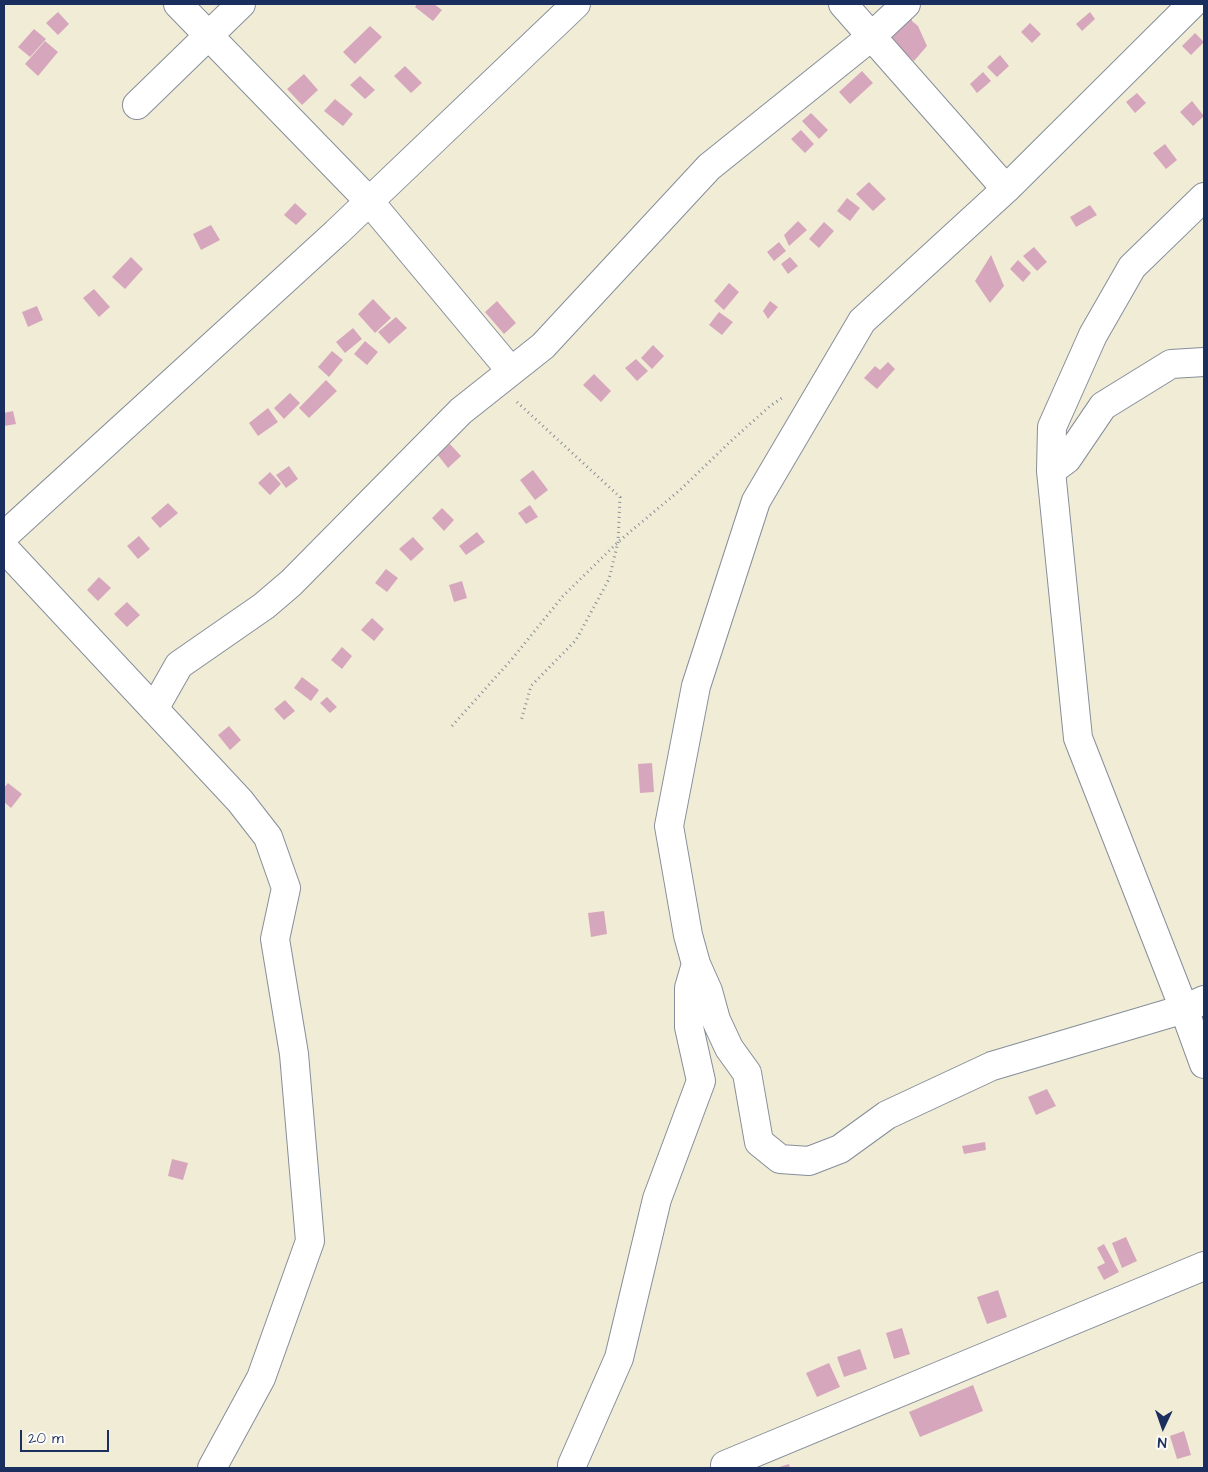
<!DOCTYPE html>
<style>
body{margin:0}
#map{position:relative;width:1208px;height:1472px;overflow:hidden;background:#f1ecd6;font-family:"Architects Daughter",sans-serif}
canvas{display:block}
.frame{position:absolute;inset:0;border:5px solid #1b2f5e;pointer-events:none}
.north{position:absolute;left:1138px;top:1402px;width:50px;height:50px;-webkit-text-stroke:4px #fdfcf7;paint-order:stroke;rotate:183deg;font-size:14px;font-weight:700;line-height:20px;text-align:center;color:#1b2f5e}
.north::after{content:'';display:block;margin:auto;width:18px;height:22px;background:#1b2f5e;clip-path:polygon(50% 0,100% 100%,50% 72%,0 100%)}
.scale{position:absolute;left:20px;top:1430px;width:89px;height:22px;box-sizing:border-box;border:2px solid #1b2f5e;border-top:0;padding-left:6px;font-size:15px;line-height:18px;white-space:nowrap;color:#1b2f5e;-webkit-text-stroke:4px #fdfcf7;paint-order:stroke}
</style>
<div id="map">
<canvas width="1208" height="1472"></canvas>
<div class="frame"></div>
<div class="north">N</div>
<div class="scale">20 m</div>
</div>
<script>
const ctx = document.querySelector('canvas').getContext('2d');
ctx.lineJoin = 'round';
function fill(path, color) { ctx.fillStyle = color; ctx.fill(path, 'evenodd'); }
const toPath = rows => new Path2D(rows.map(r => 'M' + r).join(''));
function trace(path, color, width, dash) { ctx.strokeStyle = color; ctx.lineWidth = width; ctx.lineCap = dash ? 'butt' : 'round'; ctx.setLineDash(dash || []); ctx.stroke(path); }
const building = toPath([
 [417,4,434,4,442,10,433,21,415,7],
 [910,7,912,21,918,26,927,46,914,61,890,40,894,24],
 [58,12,69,24,58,35,46,23],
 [1090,12,1095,19,1082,31,1076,24],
 [1030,23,1041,34,1032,43,1021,32],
 [370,26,382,37,355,64,343,52],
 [34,29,46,39,30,57,18,47],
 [1195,33,1204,42,1191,55,1182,46],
 [45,41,58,52,38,76,25,64],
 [1000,55,1009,66,997,77,987,67],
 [405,66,422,83,411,93,394,76],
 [862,71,873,83,850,104,839,92],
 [983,72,991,81,977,93,970,84],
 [304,74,318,90,302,105,287,89],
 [360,76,375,90,365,99,350,85],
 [1137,93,1146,103,1135,113,1126,102],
 [335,99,353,114,343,126,324,111],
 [1192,101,1204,116,1193,126,1180,112],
 [811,113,828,130,819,139,802,121],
 [801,130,814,144,805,153,791,139],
 [1165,144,1177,160,1166,169,1153,153],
 [869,182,886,199,873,211,856,194],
 [847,198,860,208,850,221,837,211],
 [295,203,307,214,296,225,284,215],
 [1090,205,1097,215,1076,227,1070,217],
 [798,221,807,230,789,246,784,235],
 [824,222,834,231,819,248,809,239],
 [211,225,220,240,201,250,193,234],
 [779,242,786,251,774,261,767,252],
 [1034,247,1047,262,1037,271,1023,256],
 [991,255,1004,286,990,303,975,281],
 [131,257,143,269,125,289,112,277],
 [790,257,798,266,788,274,781,264],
 [1018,260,1031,273,1023,282,1010,269],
 [729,283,739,292,724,310,714,301],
 [94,289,110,307,99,317,83,298],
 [373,299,391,318,375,333,358,314],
 [497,301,516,323,504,334,485,312],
 [770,301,778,307,768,319,763,311],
 [37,306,43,320,28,327,22,312],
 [719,312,733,322,722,335,709,325],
 [396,317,407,328,389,344,378,332],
 [353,328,362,339,345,353,336,342],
 [365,341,378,352,367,365,354,354],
 [653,345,664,356,652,369,641,358],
 [332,351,343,360,329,377,318,367],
 [636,359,648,371,637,381,625,368],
 [888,362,895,369,877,389,864,378,875,366,880,370],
 [594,374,611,391,601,402,583,385],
 [326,380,337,391,309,418,299,408],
 [290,393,300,403,284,419,274,408],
 [268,408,278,422,258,436,249,423],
 [13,411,16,424,4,426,4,413],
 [450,444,461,456,448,468,437,454],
 [289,466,298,479,286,488,276,475],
 [533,470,548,490,535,500,520,480],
 [270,472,281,484,270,495,258,483],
 [168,503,178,513,160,528,151,518],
 [530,505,538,517,526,524,518,513],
 [442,508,454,520,444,531,432,518],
 [477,532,485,542,466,555,459,546],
 [139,536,150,549,138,559,127,546],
 [413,537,424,549,411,561,399,549],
 [386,569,398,578,387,592,375,583],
 [99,577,111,588,98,601,87,590],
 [462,581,467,598,454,602,449,585],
 [127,602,140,615,127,627,114,614],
 [372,618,384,629,374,641,361,630],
 [342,647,352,656,342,669,331,660],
 [302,677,319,690,311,701,294,688],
 [327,697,337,707,330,713,320,703],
 [285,700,295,711,284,720,274,709],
 [229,726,241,740,230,750,218,735],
 [652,763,654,792,640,793,638,764],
 [8,783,22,794,11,808,4,802,4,788],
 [604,911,607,934,591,937,588,913],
 [1047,1089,1056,1106,1036,1115,1028,1097],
 [985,1142,986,1150,964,1154,962,1146],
 [172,1159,188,1163,183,1180,168,1176],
 [1126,1237,1137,1261,1122,1268,1112,1243],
 [1104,1244,1119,1272,1104,1280,1097,1267,1105,1263,1097,1248],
 [998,1290,1007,1317,987,1324,977,1297],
 [902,1328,910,1354,894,1359,886,1333],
 [860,1349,867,1369,844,1377,837,1357],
 [829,1363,840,1387,817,1397,806,1373],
 [973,1385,983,1411,920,1437,909,1412],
 [1184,1431,1191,1455,1177,1459,1170,1436],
 [789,1464,790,1468,776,1468]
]);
const path = toPath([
 [517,402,620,497,618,542,609,579,576,640,531,686,521,721],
 [452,726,512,659,563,596,618,542,680,490,731,441,770,406,782,398]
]);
const minor = toPath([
 [178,4,369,201,511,371],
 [843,4,1006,189],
 [1192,4,1006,189,862,321,756,501,696,686,669,826,688,935,696,964,708,991,716,1020,729,1048,747,1073,759,1142,780,1159,809,1161,840,1149,887,1115,992,1066,1184,1009,1204,1000],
 [137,105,241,4],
 [1204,362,1171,364,1103,406,1067,459,1051,471,1078,738,1184,1009,1204,1064],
 [1051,471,1052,427,1093,335,1132,267,1204,197],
 [4,536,336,233,576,4],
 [4,548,240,801,268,837,286,888,275,939,294,1054,310,1241,261,1378,212,1468],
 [154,709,179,665,264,606,291,583,461,411,543,346,709,167,872,36,906,4],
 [725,1465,1204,1266],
 [572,1468,572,1465,619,1358,657,1199,701,1081,689,1027,689,988,696,964]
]);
fill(building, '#d6a7bc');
trace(minor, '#868e9a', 30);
trace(path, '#868e9a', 3, [1, 4]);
trace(minor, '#fff', 28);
</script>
